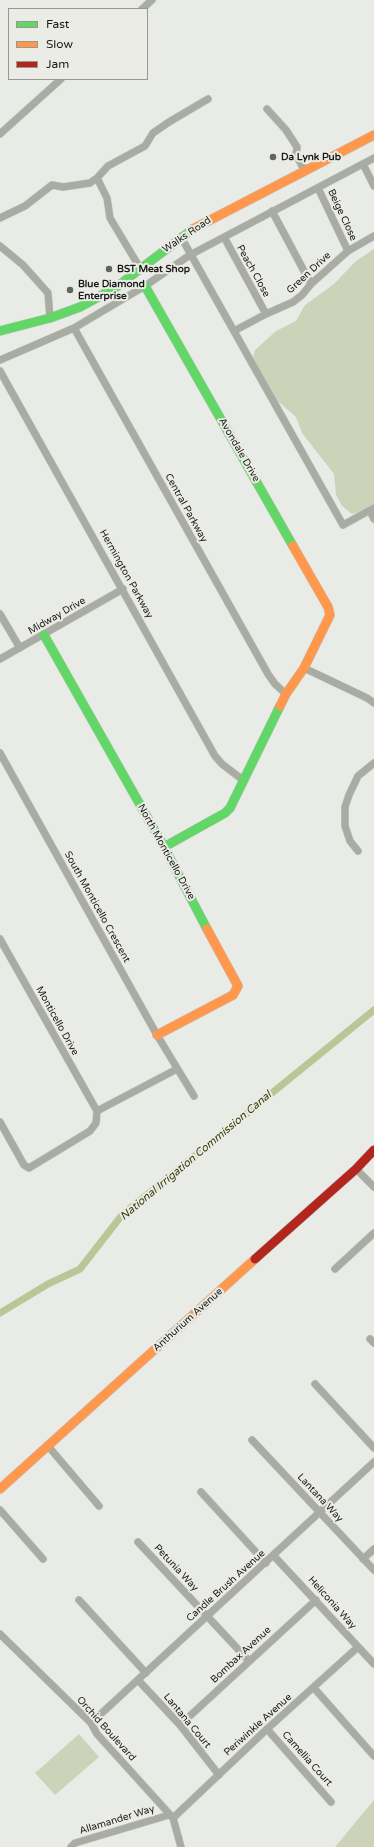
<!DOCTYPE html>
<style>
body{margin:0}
#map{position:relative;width:374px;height:1847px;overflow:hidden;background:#e9ebe6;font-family:"Varela Round",sans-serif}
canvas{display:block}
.legend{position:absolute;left:8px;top:8px;width:140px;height:72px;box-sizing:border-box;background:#eaece5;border:1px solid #979893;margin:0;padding:5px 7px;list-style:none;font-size:12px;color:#1a1b18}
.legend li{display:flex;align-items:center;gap:8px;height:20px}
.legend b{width:20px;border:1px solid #979893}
</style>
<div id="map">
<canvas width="374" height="1847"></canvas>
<ul class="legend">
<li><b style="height:5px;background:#63d668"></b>Fast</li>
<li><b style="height:5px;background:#ff974d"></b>Slow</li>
<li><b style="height:5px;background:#b3261e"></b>Jam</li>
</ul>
</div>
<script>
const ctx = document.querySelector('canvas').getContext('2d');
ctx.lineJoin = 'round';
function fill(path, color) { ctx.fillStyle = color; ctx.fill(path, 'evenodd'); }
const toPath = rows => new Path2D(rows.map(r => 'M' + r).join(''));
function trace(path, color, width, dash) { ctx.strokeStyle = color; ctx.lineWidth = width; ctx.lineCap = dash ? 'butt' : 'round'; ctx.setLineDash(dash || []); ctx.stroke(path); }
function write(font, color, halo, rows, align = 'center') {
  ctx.font = font + ' "Varela Round",sans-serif'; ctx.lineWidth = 4; ctx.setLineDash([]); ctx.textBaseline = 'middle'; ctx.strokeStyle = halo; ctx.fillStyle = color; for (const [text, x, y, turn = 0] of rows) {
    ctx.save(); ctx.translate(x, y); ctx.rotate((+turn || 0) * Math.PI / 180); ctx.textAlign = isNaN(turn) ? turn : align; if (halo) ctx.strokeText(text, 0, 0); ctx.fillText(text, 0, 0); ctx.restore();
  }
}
const green = toPath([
 [374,249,374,510,352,514,342,506,336,495,334,474,302,433,296,417,274,398,252,361,255,350,276,331,296,321,305,305,334,284,356,261],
 [79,1734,99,1757,55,1795,35,1773],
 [374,1800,374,1847,335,1847]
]);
const canal = toPath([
 [0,1313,48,1284,80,1269,122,1215,374,1010]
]);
const street = toPath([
 [142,9,152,0],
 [267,109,286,130,297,147,296,155,305,171],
 [0,134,61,79],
 [363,164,374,186],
 [318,188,348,251],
 [272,211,311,284],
 [0,218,25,206,52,185,63,187,90,183,97,178],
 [181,237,343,525,374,508],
 [224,237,266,314],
 [0,246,23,265,48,293,50,318],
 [140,268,110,218,107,198,97,178,108,166,145,146,153,133,169,122,208,99],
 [74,328,268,674,275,684,286,694],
 [234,331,266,314,293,302,302,295,311,284,348,251,374,236],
 [0,360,74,328,145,286,190,255,374,158],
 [0,371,215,756,222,764,243,780],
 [370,511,374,519],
 [0,614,20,648],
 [0,659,123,589],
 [304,668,367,698,374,703],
 [0,753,157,1035,194,1096],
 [358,851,350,841,345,826,345,807,349,795,358,776,374,763],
 [0,939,97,1111],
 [97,1111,177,1069],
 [0,1122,24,1165,29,1168,90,1131,96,1123,97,1111],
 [356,1169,374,1187],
 [335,1269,374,1233],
 [370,1339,374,1343],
 [315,1384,374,1448],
 [252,1440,374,1570],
 [48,1446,99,1506],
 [201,1492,266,1563],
 [0,1510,43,1559],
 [138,1542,249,1661],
 [274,1556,374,1664],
 [363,1559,374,1549],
 [79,1600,146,1673],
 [0,1634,91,1723,97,1734,173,1818,181,1847],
 [138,1680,180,1725,219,1775],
 [314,1688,374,1756],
 [91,1723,374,1462],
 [180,1725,316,1600],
 [267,1729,331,1802],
 [173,1818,267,1729,358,1647],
 [71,1847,75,1843,169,1815]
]);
const fast = toPath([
 [145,286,293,546],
 [0,331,50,318,80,307,115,288,193,229],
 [44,635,164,847,207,929],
 [164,847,225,813,230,808,280,706]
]);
const slow = toPath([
 [193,229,374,135],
 [280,706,286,694,304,668,330,615,328,607,293,546],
 [157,1035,233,995,238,986,207,929],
 [0,1489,255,1259]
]);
const jam = toPath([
 [255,1259,356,1169,374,1150]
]);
const markers = [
 [273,157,4,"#626460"],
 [109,269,4,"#626460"],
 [70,290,4,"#626460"]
];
const poiNames = [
 ["Da Lynk Pub",281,157],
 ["BST Meat Shop",117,269],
 ["Blue Diamond",78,284],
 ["Enterprise",78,296]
];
const streetNames = [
 ["Beige Close",342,215,65],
 ["Walks Road",187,235,-34],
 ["Peach Close",253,271,61],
 ["Green Drive",309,273,-43],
 ["Avondale Drive",239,450,60],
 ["Central Parkway",186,508,61],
 ["Hermington Parkway",126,574,61],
 ["Midway Drive",57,616,-30],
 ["North Monticello Drive",166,852,61],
 ["South Monticello Crescent",97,907,61],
 ["Monticello Drive",57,1021,61],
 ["Anthurium Avenue",188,1320,-42],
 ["Lantana Way",320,1498,47],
 ["Petunia Way",176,1568,47],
 ["Candle Brush Avenue",226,1586,-42],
 ["Heliconia Way",332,1603,48],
 ["Bombax Avenue",241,1655,-43],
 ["Lantana Court",187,1721,50],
 ["Periwinkle Avenue",258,1725,-42],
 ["Orchid Boulevard",106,1729,48],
 ["Camellia Court",307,1759,48],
 ["Allamander Way",117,1820,-17]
];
const waterNames = [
 ["National Irrigation Commission Canal",196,1156,-40]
];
fill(green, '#cdd3b8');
trace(canal, '#bbc596', 7);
trace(street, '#c8c9c6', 8);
trace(fast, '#c8c9c6', 10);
trace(slow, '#c8c9c6', 10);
trace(jam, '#c8c9c6', 10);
trace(street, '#a9aca2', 7);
trace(fast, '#63d668', 9);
trace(slow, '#ff974d', 9);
trace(jam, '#b3261e', 9);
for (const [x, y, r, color] of markers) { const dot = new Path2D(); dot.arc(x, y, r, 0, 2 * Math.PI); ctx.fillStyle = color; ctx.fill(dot); trace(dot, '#eaece5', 1.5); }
write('bold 10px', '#1a1b18', '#eaece5', poiNames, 'left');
write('10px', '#1a1b18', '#eaece5', streetNames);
write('italic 11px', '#353e0b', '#eaece5', waterNames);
</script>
